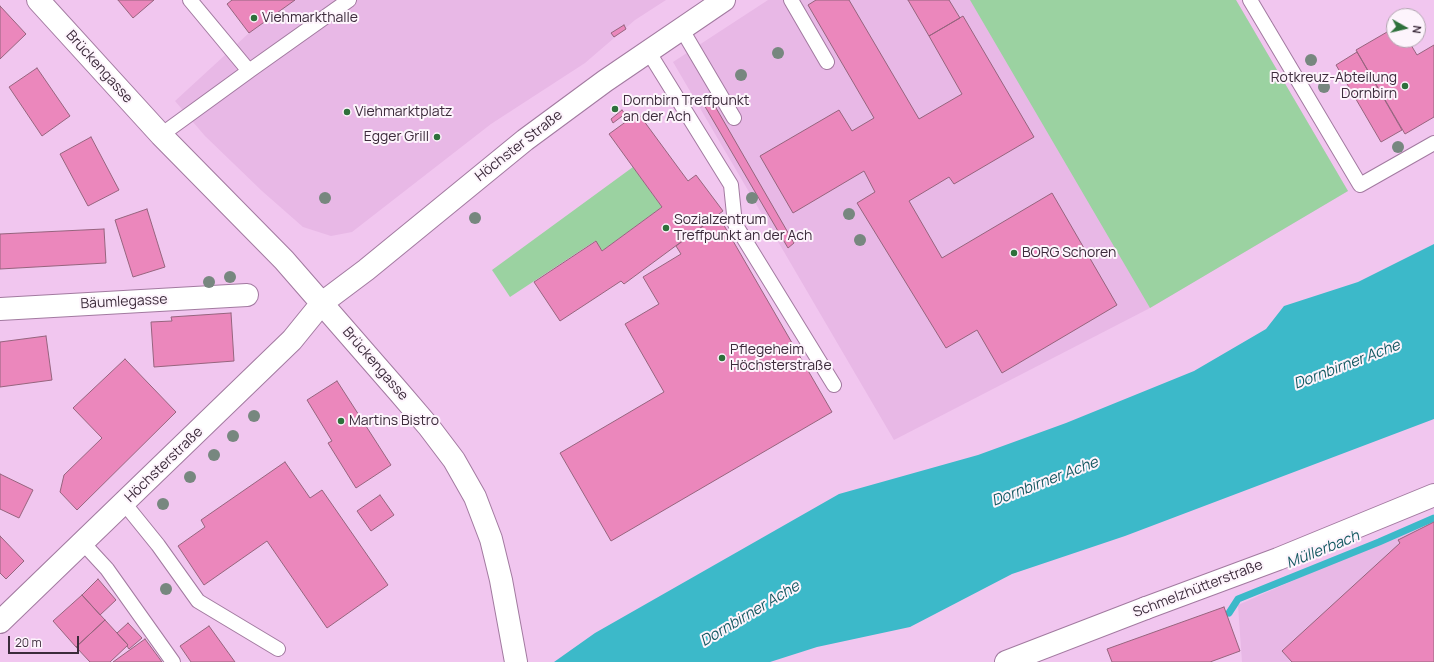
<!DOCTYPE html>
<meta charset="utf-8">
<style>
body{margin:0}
#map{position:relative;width:1434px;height:662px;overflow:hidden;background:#f1c6ef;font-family:Manrope,sans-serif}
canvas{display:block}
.north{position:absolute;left:1386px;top:8px;width:40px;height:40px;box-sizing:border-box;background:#fdf4fc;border:1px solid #b0a4af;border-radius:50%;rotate:98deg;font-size:11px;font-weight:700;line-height:16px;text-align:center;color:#3c2b3b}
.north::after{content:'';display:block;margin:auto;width:14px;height:18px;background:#2e703b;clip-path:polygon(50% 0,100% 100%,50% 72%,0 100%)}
.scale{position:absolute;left:8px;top:636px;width:71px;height:18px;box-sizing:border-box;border:2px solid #3c2b3b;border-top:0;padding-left:5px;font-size:12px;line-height:14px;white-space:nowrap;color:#3c2b3b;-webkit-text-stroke:3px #fdf4fc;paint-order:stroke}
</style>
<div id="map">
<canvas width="1434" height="662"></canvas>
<div class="north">N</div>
<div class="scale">20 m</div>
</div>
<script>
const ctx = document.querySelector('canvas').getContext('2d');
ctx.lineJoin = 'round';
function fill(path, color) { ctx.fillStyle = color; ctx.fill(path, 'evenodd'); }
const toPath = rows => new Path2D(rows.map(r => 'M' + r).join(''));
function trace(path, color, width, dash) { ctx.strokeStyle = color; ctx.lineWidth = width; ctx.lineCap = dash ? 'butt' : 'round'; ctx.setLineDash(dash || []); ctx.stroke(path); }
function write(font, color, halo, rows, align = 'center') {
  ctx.font = font + ' Manrope,sans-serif'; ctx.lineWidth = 4; ctx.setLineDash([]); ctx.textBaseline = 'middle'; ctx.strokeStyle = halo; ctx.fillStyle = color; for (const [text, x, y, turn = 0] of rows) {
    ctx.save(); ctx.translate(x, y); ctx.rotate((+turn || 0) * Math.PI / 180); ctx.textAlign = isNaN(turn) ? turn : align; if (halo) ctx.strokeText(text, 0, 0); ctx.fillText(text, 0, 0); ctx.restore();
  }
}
const built = toPath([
 [295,0,666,0,635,20,585,63,491,124,352,232,331,236,303,227,262,191,205,136,175,101,249,33],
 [768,0,1236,0,1348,191,1150,308,894,440,673,62],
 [1434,518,1434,662,1242,662,1238,605]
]);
const green = toPath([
 [970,0,1236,0,1348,191,1150,308],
 [633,167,662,207,602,251,595,241,510,297,492,270]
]);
const water = toPath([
 [1434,244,1434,419,1125,536,1012,574,910,627,817,647,770,662,554,662,595,633,839,494,978,455,1066,423,1194,371,1266,329,1284,306,1358,282]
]);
const stream = toPath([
 [1229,613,1238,599,1379,542,1434,518]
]);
const building = toPath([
 [118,0,154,0,133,18,118,0],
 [232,0,295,0,249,33,227,4,232,0],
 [816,0,849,0,919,119,962,94,929,36,963,16,1034,137,954,184,949,177,909,201,942,258,1052,193,1117,305,1002,373,977,330,946,348,857,203,875,192,864,171,793,213,760,156,839,110,852,131,874,118,808,5,816,0],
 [908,0,949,0,960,18,929,36,908,0],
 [0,6,26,34,0,59,0,6],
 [624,25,626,29,614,37,611,33,624,25],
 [1394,28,1394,40,1408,40,1417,55,1434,45,1434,117,1405,134,1356,50,1394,28],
 [1357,52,1402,130,1381,142,1336,65,1357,52],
 [37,68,70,116,42,136,9,87,37,68],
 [708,94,794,243,788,248,700,98,708,94],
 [622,110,625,114,613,123,611,119,622,110],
 [638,113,688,181,696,175,723,211,624,284,621,281,560,321,534,282,596,241,602,251,662,207,609,134,638,113],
 [91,137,119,190,88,206,60,154,91,137],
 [147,209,165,267,133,277,115,220,147,209],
 [718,215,832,412,611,541,560,453,664,392,625,324,659,304,643,277,681,254,676,246,718,215],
 [104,229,106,263,0,269,0,234,104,229],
 [231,313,234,361,154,367,151,322,172,321,171,317,231,313],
 [46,336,52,380,0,387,0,342,46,336],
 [125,359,176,412,77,510,60,492,64,475,102,438,73,408,125,359],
 [337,381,391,465,356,488,328,443,332,441,307,400,337,381],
 [285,462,310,498,322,490,388,585,327,628,267,541,204,585,178,546,205,527,201,520,285,462],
 [0,474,33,490,19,518,0,509,0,474],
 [380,495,394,515,371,531,357,511,380,495],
 [1434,522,1434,662,1292,662,1282,651,1400,543,1398,540,1434,522],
 [0,536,24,561,6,579,0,573,0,536],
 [98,579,116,600,100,615,82,595,98,579],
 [82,595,105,620,76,647,53,621,82,595],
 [1224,607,1240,651,1210,662,1112,662,1107,649,1224,607],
 [105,620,128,645,110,662,90,662,76,647,105,620],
 [128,623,142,638,129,649,127,646,128,645,117,633,128,623],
 [209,626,235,662,191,662,180,646,209,626],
 [145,639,162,662,113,662,145,639]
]);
const lane = toPath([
 [791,0,827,62],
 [1250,0,1360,185,1434,143],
 [681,28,734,118],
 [648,51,731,185,735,224,834,385],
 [249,71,349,0],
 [161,135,249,71,190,0],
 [124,503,158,545,198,601,278,649],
 [83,543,107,569,173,662]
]);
const street = toPath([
 [0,309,247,295],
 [1146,608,1278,559,1434,495]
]);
const secondary = toPath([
 [38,0,161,135,284,260,399,392,429,427,454,460,475,497,491,539,501,580,516,662],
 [0,622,292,340,322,303,366,270,525,140,605,81,724,0],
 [1006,662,1146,608]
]);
const trees = [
 [778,53],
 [1311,60],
 [741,75],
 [1324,87],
 [1398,147],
 [325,198],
 [752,198],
 [849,214],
 [475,218],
 [860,240],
 [230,277],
 [209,282],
 [254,416],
 [233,436],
 [214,455],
 [190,477],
 [163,504],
 [166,589]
];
const markers = [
 [254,18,4,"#2e703b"],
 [1405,86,4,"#2e703b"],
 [615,109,4,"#2e703b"],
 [347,112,4,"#2e703b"],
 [437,137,4,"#2e703b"],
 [666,228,4,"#2e703b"],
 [1014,253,4,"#2e703b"],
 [722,358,4,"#2e703b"],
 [341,421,4,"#2e703b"]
];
const poiNames = [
 ["Viehmarkthalle",262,18],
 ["Rotkreuz-Abteilung",1397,78,"right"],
 ["Dornbirn",1397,94,"right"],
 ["Dornbirn Treffpunkt",623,101],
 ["an der Ach",623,117],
 ["Viehmarktplatz",355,112],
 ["Egger Grill",429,137,"right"],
 ["Sozialzentrum",674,220],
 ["Treffpunkt an der Ach",674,236],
 ["BORG Schoren",1022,253],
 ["Pflegeheim",730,350],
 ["Höchsterstraße",730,366],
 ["Martins Bistro",349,421]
];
const streetNames = [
 ["Brückengasse",99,67,48],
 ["Höchster Straße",519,146,-38],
 ["Bäumlegasse",124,302,-3],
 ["Brückengasse",375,364,49],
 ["Höchsterstraße",164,465,-44],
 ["Schmelzhütterstraße",1198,589,-21]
];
const waterNames = [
 ["Dornbirner Ache",1347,365,-21],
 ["Dornbirner Ache",1045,482,-21],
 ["Müllerbach",1323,550,-22],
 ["Dornbirner Ache",750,614,-31]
];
fill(built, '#e8b8e6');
fill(green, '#9bd2a1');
fill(water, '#3cb9c9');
trace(stream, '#3cb9c9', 7);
fill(building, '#eb87bc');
trace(building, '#96647e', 1);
trace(lane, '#a27aa0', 16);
trace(street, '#a27aa0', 24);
trace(secondary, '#a27aa0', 24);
trace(lane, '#fff', 14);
trace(street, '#fff', 22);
trace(secondary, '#fff', 22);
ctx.fillStyle = '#77877f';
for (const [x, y] of trees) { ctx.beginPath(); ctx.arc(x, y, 6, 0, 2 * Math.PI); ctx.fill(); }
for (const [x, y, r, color] of markers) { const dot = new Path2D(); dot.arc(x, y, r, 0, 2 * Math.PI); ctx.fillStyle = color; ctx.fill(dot); trace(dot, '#fdf4fc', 1.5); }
write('14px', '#3c2b3b', '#fdf4fc', poiNames, 'left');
write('14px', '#3c2b3b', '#fdf4fc', streetNames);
write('italic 15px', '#145962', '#fdf4fc', waterNames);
</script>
